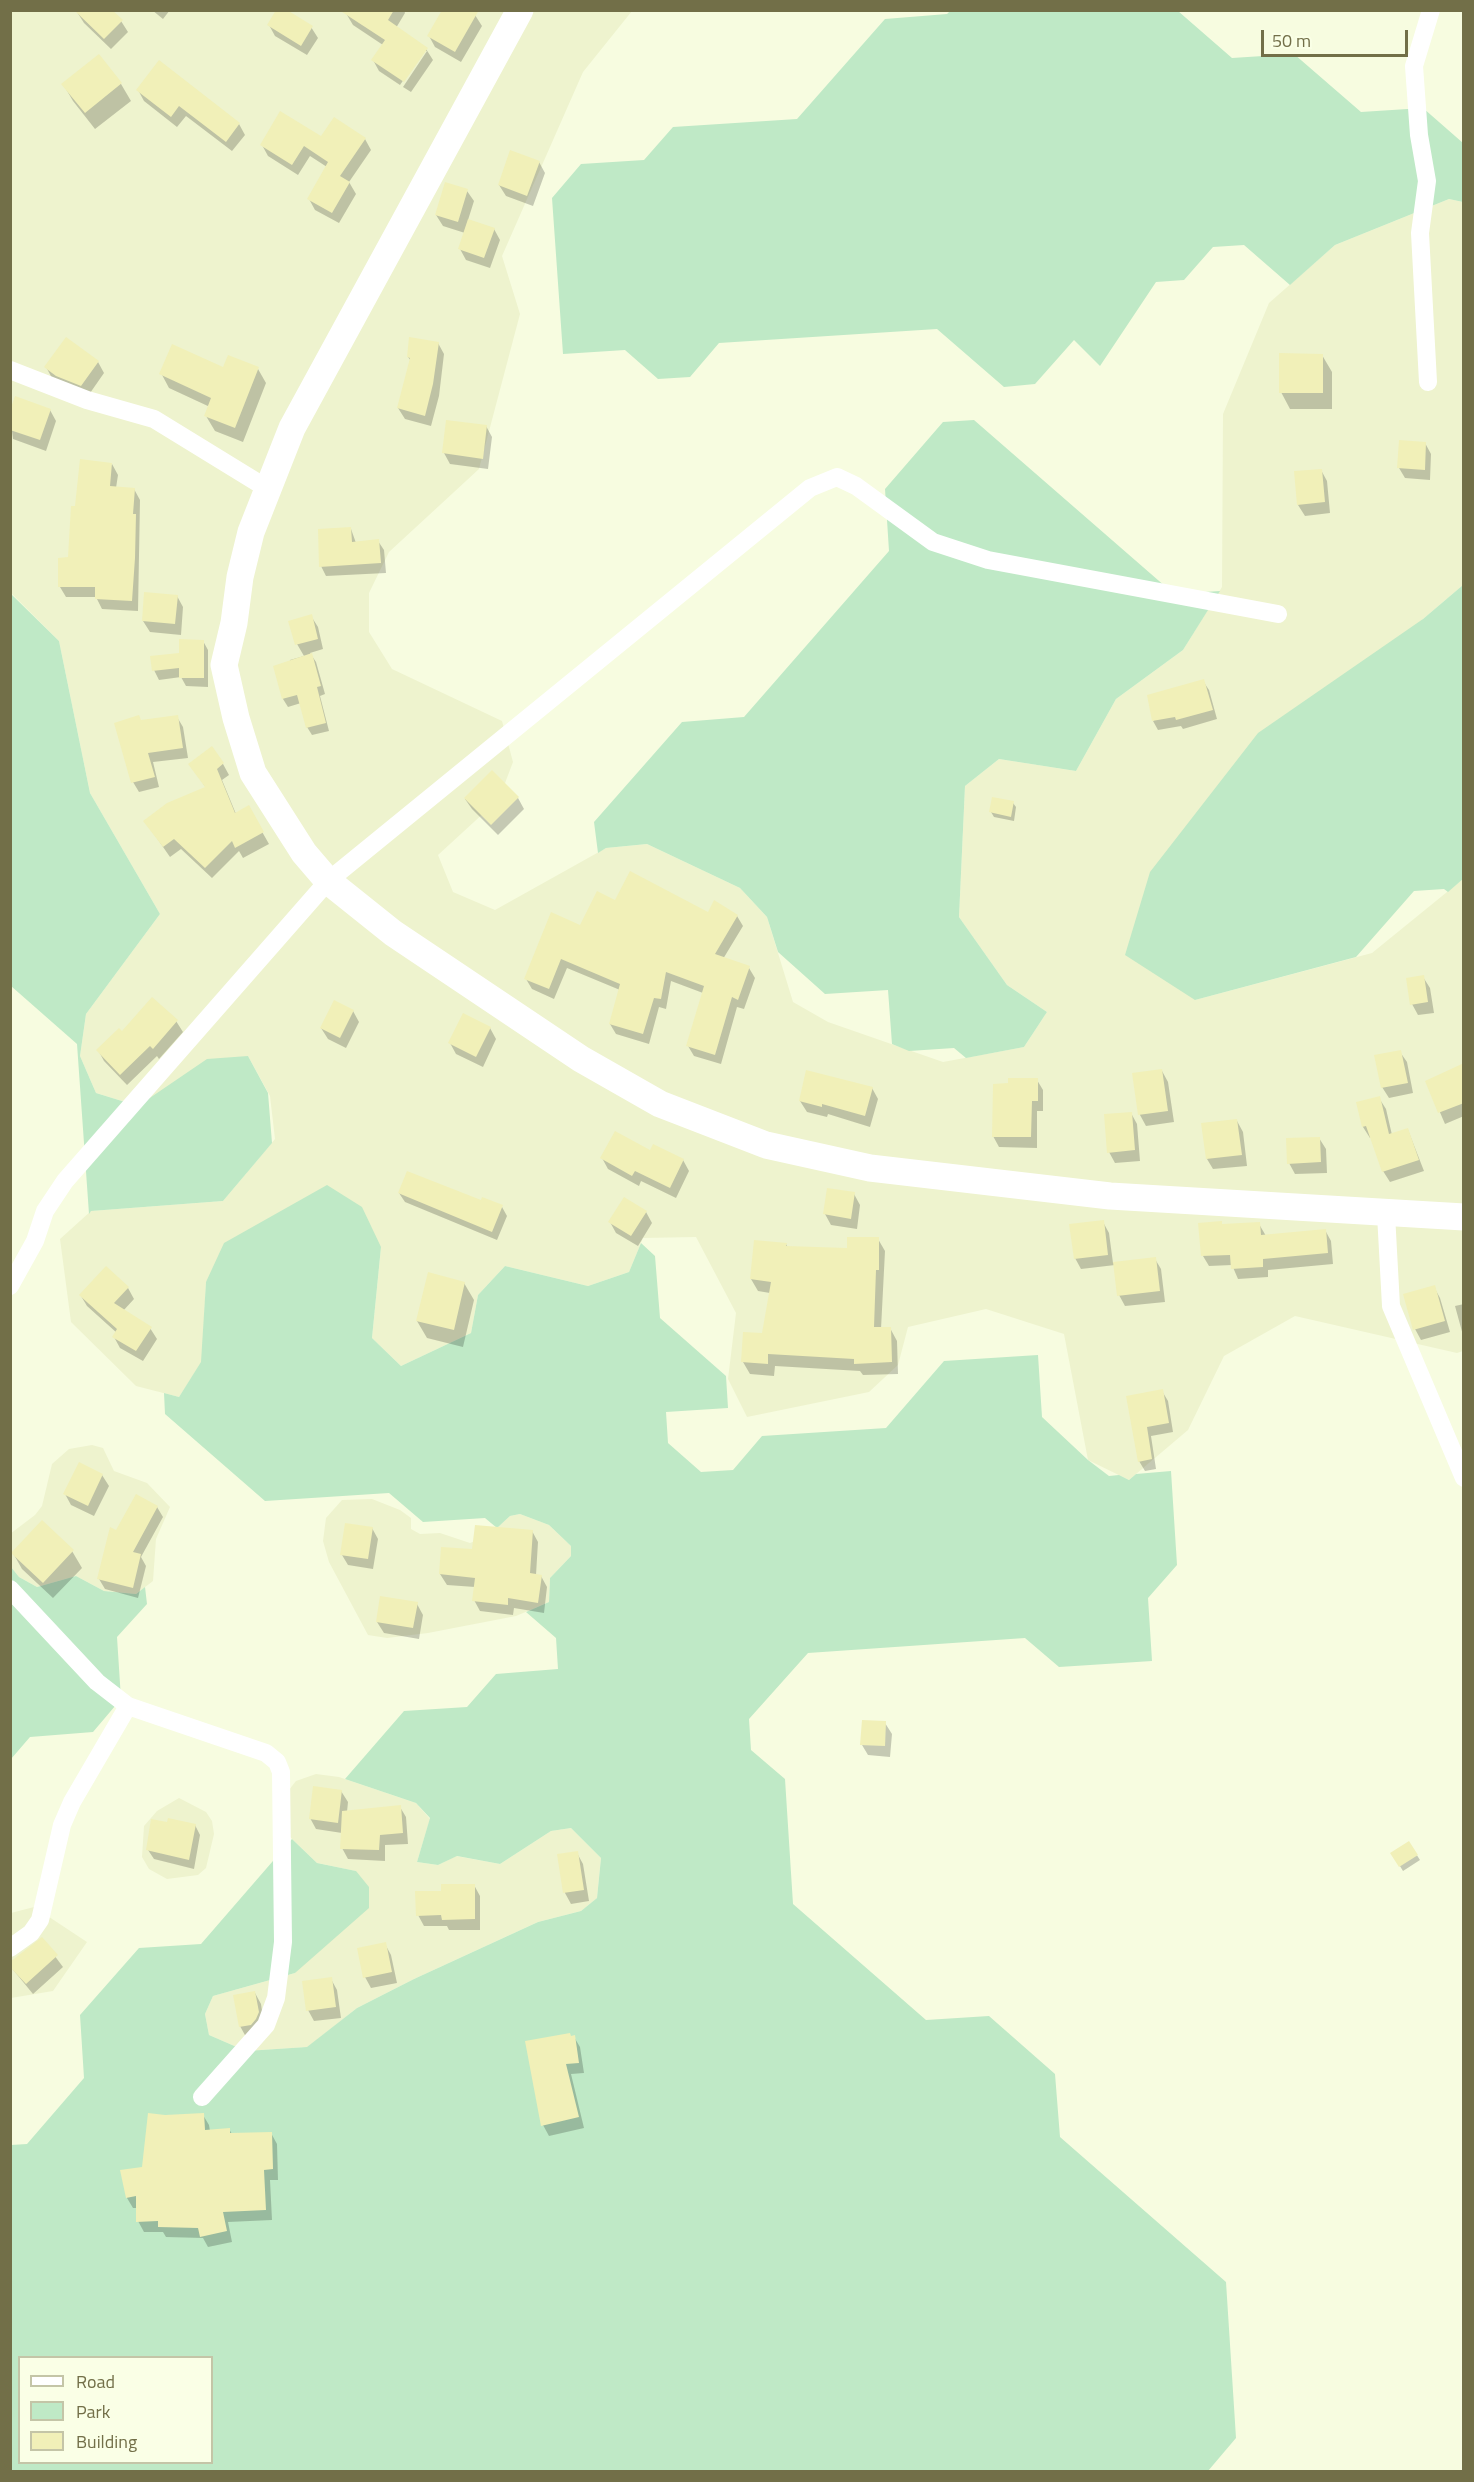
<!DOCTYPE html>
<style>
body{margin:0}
#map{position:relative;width:1474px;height:2482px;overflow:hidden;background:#f7fce0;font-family:"Titillium Web",sans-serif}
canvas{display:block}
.frame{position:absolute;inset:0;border:12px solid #726f48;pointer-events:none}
.legend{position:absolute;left:18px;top:2356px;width:195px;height:108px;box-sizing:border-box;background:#faffe6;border:2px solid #c4c5a7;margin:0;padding:8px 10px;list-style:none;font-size:18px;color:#726f48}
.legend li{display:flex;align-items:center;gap:12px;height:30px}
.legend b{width:30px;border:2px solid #c4c5a7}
.scale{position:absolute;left:1261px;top:30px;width:147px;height:27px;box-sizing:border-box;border:3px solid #726f48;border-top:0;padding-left:8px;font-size:18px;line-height:21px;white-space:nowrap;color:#726f48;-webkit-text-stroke:4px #faffe6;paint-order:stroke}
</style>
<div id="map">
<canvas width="1474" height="2482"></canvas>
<div class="frame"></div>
<ul class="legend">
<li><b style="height:8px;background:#fff"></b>Road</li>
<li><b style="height:16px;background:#bfe9c6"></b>Park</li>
<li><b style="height:16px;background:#f1f0b8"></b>Building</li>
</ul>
<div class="scale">50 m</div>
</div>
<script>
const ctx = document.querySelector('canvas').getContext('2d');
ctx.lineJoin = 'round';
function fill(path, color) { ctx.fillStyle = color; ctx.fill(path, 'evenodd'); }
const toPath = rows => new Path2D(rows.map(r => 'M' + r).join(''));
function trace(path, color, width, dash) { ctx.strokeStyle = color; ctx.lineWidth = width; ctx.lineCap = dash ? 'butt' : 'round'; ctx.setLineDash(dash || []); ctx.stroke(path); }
const residential = toPath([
 [10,11,632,11,583,72,502,256,520,314,479,469,389,552,369,593,369,632,392,669,502,721,513,762,499,799,438,855,453,892,495,910,606,848,647,844,740,888,767,917,793,1002,828,1022,943,1062,1024,1047,1047,1012,1007,985,959,917,965,786,999,759,1076,771,1116,699,1183,650,1222,587,1223,414,1269,303,1335,245,1449,199,1463,202,1463,585,1423,619,1195,1000,1372,953,1463,879,1463,1351,1457,1353,1295,1316,1224,1356,1188,1430,1129,1480,1088,1460,1064,1334,986,1309,908,1327,898,1365,869,1392,747,1417,728,1379,736,1313,696,1237,643,1238,629,1272,588,1286,505,1266,478,1295,471,1333,401,1366,372,1338,381,1247,206,1282,202,1362,179,1397,136,1386,71,1322,60,1239,91,1211,223,1201,275,1139,270,1096,248,1056,138,1106,96,1093,80,1056,86,1014,160,914,90,793,59,641,11,593],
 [92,1445,103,1448,114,1471,147,1483,170,1507,156,1539,153,1581,136,1594,104,1591,76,1576,37,1587,19,1577,11,1567,10,1534,35,1515,42,1506,52,1464,69,1449],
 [372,1499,400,1510,411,1518,411,1529,420,1534,440,1533,470,1543,488,1536,510,1516,520,1514,549,1525,571,1546,571,1556,550,1578,549,1602,516,1616,428,1633,387,1638,368,1635,329,1562,323,1541,326,1518,342,1500],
 [316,1774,339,1777,416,1803,430,1819,417,1862,438,1865,456,1856,500,1864,551,1831,571,1828,601,1858,597,1898,581,1911,538,1922,414,1979,357,2008,308,2047,246,2051,209,2035,205,2014,213,1996,295,1973,356,1871,317,1863,288,1835,284,1796,296,1781],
 [179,1798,206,1812,212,1821,214,1834,206,1868,198,1875,167,1879,149,1869,142,1857,144,1826,157,1811],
 [34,1907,87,1942,53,1991,11,1998,11,1913]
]);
const green = toPath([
 [950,11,1178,11,1232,58,1294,54,1361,112,1423,108,1463,143,1463,202,1449,199,1335,245,1290,285,1244,245,1213,247,1184,280,1156,282,1100,366,1074,340,1035,384,1004,387,937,329,719,343,690,377,658,379,625,350,563,354,552,198,581,164,644,160,673,127,797,119,885,19,947,14],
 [974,420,1174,594,1220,591,1183,650,1116,699,1076,771,999,759,965,786,959,917,1007,985,1047,1012,1024,1047,966,1058,954,1048,909,1051,892,1044,888,990,825,994,778,952,767,917,740,888,647,844,606,848,598,853,594,822,682,722,744,717,889,551,885,489,943,422],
 [1463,585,1463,879,1448,892,1444,889,1414,891,1356,957,1195,1000,1125,955,1150,872,1258,733,1423,619],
 [10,593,59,641,90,793,160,914,86,1014,80,1056,96,1093,138,1106,207,1059,248,1056,268,1093,272,1143,223,1201,91,1211,89,1214,77,1044,11,986],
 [327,1185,362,1207,381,1247,372,1338,401,1366,471,1333,478,1295,505,1266,588,1286,629,1272,641,1243,655,1256,660,1318,726,1376,728,1408,666,1412,668,1443,701,1472,733,1470,762,1436,886,1428,944,1361,1038,1355,1042,1417,1088,1460,1109,1476,1119,1475,1129,1480,1136,1474,1171,1471,1177,1565,1148,1598,1152,1661,1059,1667,1025,1638,808,1653,749,1719,751,1750,785,1779,793,1904,926,2020,989,2016,1055,2074,1060,2137,1226,2282,1236,2438,1208,2471,11,2472,11,2145,27,2144,84,2078,80,2015,139,1948,201,1944,292,1839,317,1863,356,1871,369,1887,369,1908,295,1973,213,1996,205,2014,209,2035,246,2051,307,2047,357,2008,414,1979,538,1922,581,1911,597,1898,601,1858,571,1828,551,1831,500,1864,457,1856,438,1865,417,1862,430,1818,416,1803,345,1779,404,1711,467,1707,496,1674,558,1669,556,1638,526,1612,549,1602,550,1578,571,1556,571,1546,549,1525,520,1514,510,1516,497,1528,485,1518,423,1522,389,1493,265,1501,165,1414,164,1393,179,1397,201,1362,206,1282,224,1243],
 [20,2358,212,2358,212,2462,20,2462],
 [11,1567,19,1577,37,1587,76,1576,104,1591,136,1594,145,1587,147,1604,117,1637,121,1699,93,1732,30,1737,11,1759]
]);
const shadow = toPath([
 [152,10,170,10,163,19],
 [349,10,404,10,405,13,396,28,426,49,433,60,411,92,403,87,427,51,423,51,400,85,379,71,373,60,383,45,353,25,347,15],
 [77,12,121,21,128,32,111,49,84,23],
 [475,15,482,26,461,62,435,47,429,36],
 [269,25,311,27,318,38,307,55,275,36],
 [99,56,121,84,131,101,95,129,73,101,63,84],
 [138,90,239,124,245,135,232,151,186,116,177,127,144,101],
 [322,138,365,139,371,150,349,182,356,194,339,223,315,210,309,199,327,167,310,156,298,175,268,156,262,145],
 [539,162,545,173,533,206,506,196,499,185],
 [467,191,474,201,468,220,494,229,500,240,490,268,466,260,460,249,465,233,443,226,436,215],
 [438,343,444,354,439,396,431,426,405,419,398,408,411,361,408,357],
 [1322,355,1332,372,1332,409,1290,409,1281,392],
 [98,362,104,373,88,396,52,378,46,367],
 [224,369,258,369,266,383,243,442,215,431,206,416,210,407,169,388,161,373],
 [50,410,56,421,46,451,13,439,10,415],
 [486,426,492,437,488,469,450,464,444,453],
 [1425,443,1431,454,1430,480,1405,478,1399,468],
 [112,464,118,475,116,488,134,489,140,500,138,611,102,609,96,597,66,597,60,587,70,559,76,507],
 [1321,470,1327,481,1330,513,1305,516,1298,505],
 [351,529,356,543,378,541,384,550,386,573,326,576,321,566],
 [177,596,183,607,181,635,150,632,143,621],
 [311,616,318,627,323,649,310,653,316,662,325,694,320,696,329,731,312,735,307,727,301,703,288,707,283,699,290,660,304,656,297,644],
 [203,641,208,650,208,687,186,686,181,677,159,680,154,670],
 [1203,681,1209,690,1217,719,1183,729,1181,726,1158,730,1153,721],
 [177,717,183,727,188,758,153,762,159,787,139,792,133,782,141,722],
 [190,764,223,764,229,775,222,780,236,814,248,807,269,844,243,858,239,851,212,878,181,849,170,857,145,821,206,788],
 [492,772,518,798,524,809,498,835,472,809,465,799],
 [1013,803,1016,807,1014,821,994,817,991,812],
 [616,902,737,916,743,926,723,959,749,968,755,978,744,1009,737,1007,721,1064,694,1056,688,1046,703,993,671,981,666,1009,659,1007,649,1044,616,1034,610,1024,620,990,567,968,554,999,532,989,526,979,580,927],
 [1423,977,1430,988,1434,1013,1418,1015,1412,1004],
 [353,1011,359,1022,346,1048,328,1039,321,1028],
 [176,1021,183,1032,159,1059,157,1056,127,1085,104,1061,98,1050,122,1033],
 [490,1028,496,1039,483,1067,456,1054,450,1043],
 [1400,1052,1407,1062,1413,1093,1389,1098,1382,1087],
 [1464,1065,1464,1116,1445,1124,1427,1082],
 [1162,1071,1168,1082,1174,1122,1146,1126,1140,1115,1134,1075],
 [1037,1080,1043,1090,1043,1111,1037,1111,1037,1148,999,1147,993,1136],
 [872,1088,878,1099,870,1127,828,1114,827,1117,807,1112,800,1101],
 [1379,1098,1386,1109,1392,1135,1408,1130,1424,1171,1390,1182,1383,1171,1372,1137,1370,1138,1363,1127,1358,1103],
 [1131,1113,1137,1124,1140,1161,1115,1163,1109,1152],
 [1237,1121,1243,1132,1247,1166,1213,1169,1207,1159],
 [1319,1138,1326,1149,1327,1173,1295,1174,1289,1163],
 [651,1152,683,1160,689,1171,676,1198,641,1181,639,1186,608,1169,602,1158],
 [399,1193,481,1202,483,1199,502,1207,507,1216,497,1240,405,1202],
 [854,1194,860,1205,857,1229,831,1225,825,1214],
 [646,1212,652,1223,638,1246,616,1233,610,1222],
 [1103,1222,1109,1233,1113,1263,1155,1259,1161,1269,1165,1302,1125,1306,1119,1295,1115,1265,1081,1269,1075,1258],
 [1259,1224,1266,1236,1325,1230,1331,1241,1333,1264,1268,1270,1268,1277,1238,1279,1232,1265,1209,1266,1203,1256,1223,1226],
 [878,1239,885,1251,881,1329,890,1328,897,1341,898,1374,863,1375,860,1371,775,1366,774,1376,750,1374,743,1362,764,1335,770,1293,758,1291,751,1279,786,1244,788,1248,848,1250],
 [464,1283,474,1300,463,1347,427,1338,417,1321],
 [1434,1287,1440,1298,1450,1332,1421,1340,1415,1329],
 [128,1288,134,1299,123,1311,150,1328,157,1339,143,1361,120,1348,114,1337,117,1333,87,1306,81,1296],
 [1464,1304,1464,1339,1455,1306],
 [1162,1391,1168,1401,1173,1432,1151,1436,1156,1469,1145,1471,1139,1461,1128,1397],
 [102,1475,109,1486,94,1516,71,1505,65,1494],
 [157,1507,163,1517,141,1557,146,1566,138,1598,105,1589,99,1579,117,1532],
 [372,1528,378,1539,373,1569,348,1565,342,1555],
 [532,1531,538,1542,536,1575,541,1576,547,1587,544,1613,514,1608,513,1615,480,1611,474,1600,475,1587,447,1585,440,1574,474,1551],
 [72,1551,82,1568,53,1598,22,1569,13,1553],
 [417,1604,423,1615,419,1639,384,1633,377,1622],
 [885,1723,892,1734,890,1757,868,1755,862,1745],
 [341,1791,348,1802,347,1812,400,1807,406,1817,408,1844,385,1845,385,1861,348,1859,342,1848,342,1833,316,1829,310,1818],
 [195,1825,200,1835,194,1869,154,1859,148,1850],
 [1409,1843,1420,1860,1403,1871,1392,1853],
 [577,1853,583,1864,589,1901,571,1904,565,1893,559,1855],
 [474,1885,480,1896,480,1930,449,1930,447,1926,424,1926,418,1915,443,1892],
 [42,1939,63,1967,33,1994,10,1966],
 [385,1944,391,1955,397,1983,371,1988,365,1977],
 [331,1979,337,1990,341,2018,314,2021,308,2010],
 [255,1993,261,2004,264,2024,246,2037,240,2026],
 [571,2037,574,2037,580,2047,584,2073,571,2074,584,2128,549,2136,543,2125],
 [203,2115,209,2125,210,2131,229,2129,232,2134,271,2133,277,2144,278,2180,270,2180,272,2220,228,2222,232,2242,208,2247,203,2238,166,2237,163,2232,144,2232,138,2221,137,2208,133,2208,127,2198,122,2172,143,2168,165,2116]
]);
const building = toPath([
 [74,10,112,10,123,20,104,39],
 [276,10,287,10,313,26,301,46,267,25],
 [339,10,394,10,388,20,428,48,404,82,371,60,385,40],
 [442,10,479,10,455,52,427,36],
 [99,54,122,83,85,113,61,84],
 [159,60,240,123,226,142,179,106,171,117,136,90],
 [280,111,321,136,334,117,366,138,340,176,350,182,332,213,307,199,328,162,304,146,292,165,260,145],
 [510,150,540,161,527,196,498,185],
 [445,182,468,189,458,222,435,215],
 [468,219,495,228,484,258,458,249],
 [66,337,99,361,81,386,56,376,44,367],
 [409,337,439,342,433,384,425,416,397,408,410,358,407,357],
 [172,344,223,367,228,355,259,367,235,428,204,416,211,398,159,374],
 [1279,353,1323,354,1323,393,1279,393],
 [15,396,51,409,40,440,10,430,10,410],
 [446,420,487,425,483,459,442,453],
 [1399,440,1426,442,1425,470,1397,468],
 [80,459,112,463,110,486,135,488,133,514,136,514,135,558,132,601,95,599,95,587,58,587,58,558,68,557,71,506,75,506],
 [1322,469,1325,502,1297,505,1294,471],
 [351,527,352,542,379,539,381,563,319,567,318,529],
 [144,592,178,595,175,624,142,621],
 [312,614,318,639,295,645,288,621],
 [179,639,204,640,204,678,179,678,179,668,152,671,150,656,179,653],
 [312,653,321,686,317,687,326,723,306,728,297,695,282,699,273,666],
 [1204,679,1213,710,1176,720,1175,717,1152,721,1147,695],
 [139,715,141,720,178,715,183,748,148,753,155,777,131,783,114,723],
 [212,746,224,763,217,769,235,813,249,805,264,832,235,848,232,841,205,868,174,839,163,847,143,821,167,803,205,787,188,764],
 [492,770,519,797,491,825,464,798],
 [992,797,1014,801,1011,817,989,812],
 [630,871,708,912,714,900,738,915,715,954,750,966,738,1000,732,997,715,1055,686,1046,704,986,666,972,661,999,654,998,643,1034,609,1024,620,984,561,959,549,989,524,979,551,912,580,925,597,891,615,900],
 [1424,975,1428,1002,1410,1005,1406,978],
 [152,997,178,1020,153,1049,150,1046,120,1075,96,1050,119,1028,122,1031],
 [334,1000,354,1010,340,1038,320,1028],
 [463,1013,491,1027,476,1057,448,1043],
 [1401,1050,1408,1083,1381,1088,1374,1055],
 [1464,1063,1464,1103,1438,1113,1425,1081],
 [1162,1069,1168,1111,1138,1115,1132,1073],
 [806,1070,873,1087,865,1116,822,1104,822,1107,799,1101],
 [1008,1078,1038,1078,1038,1101,1032,1101,1031,1137,992,1137,993,1084,1008,1083],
 [1380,1096,1389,1134,1408,1128,1419,1160,1382,1172,1366,1126,1362,1127,1356,1102],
 [1132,1112,1135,1150,1107,1153,1104,1114],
 [1237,1119,1242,1155,1206,1159,1201,1123],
 [615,1131,650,1150,653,1144,684,1159,670,1188,635,1171,632,1176,600,1158],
 [1320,1137,1321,1162,1287,1164,1286,1138],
 [407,1171,481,1200,482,1197,503,1205,492,1232,398,1193],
 [827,1188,855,1192,851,1219,823,1214],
 [624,1197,647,1211,631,1236,608,1222],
 [1104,1220,1108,1255,1074,1259,1069,1224],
 [1222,1221,1222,1224,1260,1222,1261,1235,1326,1229,1328,1253,1263,1259,1263,1267,1231,1269,1230,1255,1201,1256,1198,1223],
 [847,1237,879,1237,879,1270,876,1270,874,1327,891,1327,892,1362,854,1364,854,1359,768,1354,768,1364,741,1362,743,1332,762,1333,771,1282,750,1279,754,1240,787,1243,786,1246,847,1248],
 [1156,1257,1160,1291,1117,1296,1113,1262],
 [106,1266,129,1287,114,1303,152,1327,136,1351,112,1337,117,1329,79,1295],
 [428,1272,465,1282,454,1330,416,1321],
 [1435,1285,1445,1321,1413,1330,1403,1294],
 [1163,1389,1169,1423,1147,1427,1152,1459,1138,1462,1126,1396],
 [79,1462,103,1474,88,1506,63,1494],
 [136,1494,158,1506,133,1552,141,1554,133,1588,97,1579,110,1527,116,1530],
 [42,1520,74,1550,43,1583,11,1553],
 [345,1523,373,1527,368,1559,340,1555],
 [475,1525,533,1530,530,1573,542,1575,538,1603,508,1598,508,1605,472,1601,475,1578,439,1574,441,1547,472,1549],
 [380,1596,418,1602,413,1628,376,1622],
 [862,1720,886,1721,885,1746,860,1745],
 [313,1786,342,1790,338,1823,309,1819],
 [401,1805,403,1833,380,1835,379,1850,340,1849,342,1811],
 [168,1818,196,1824,189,1860,146,1850,151,1819,167,1822],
 [1409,1841,1418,1855,1399,1867,1390,1853],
 [578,1851,584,1890,563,1893,557,1854],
 [441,1884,475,1884,475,1919,442,1920,441,1915,416,1916,415,1891,441,1891],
 [42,1937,58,1955,26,1984,10,1967,10,1962],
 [386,1942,392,1972,363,1978,357,1948],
 [332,1977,336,2007,306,2011,302,1981],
 [255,1991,259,2012,256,2019,251,2025,239,2027,233,1995],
 [570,2033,571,2036,575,2035,579,2063,566,2064,579,2117,541,2126,525,2041],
 [148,2113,165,2115,204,2113,205,2130,230,2128,230,2133,272,2132,273,2169,264,2170,266,2210,223,2212,227,2231,200,2237,198,2228,158,2227,158,2221,136,2222,136,2196,126,2198,120,2170,142,2167]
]);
const minor = toPath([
 [10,370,87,400,154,419,268,489],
 [1428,382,1420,233,1427,181,1419,135,1414,66,1431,10],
 [1386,1214,1391,1306,1464,1478],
 [10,1286,35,1241,45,1211,65,1181,328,881,810,488,837,477,856,486,933,542,988,560,1278,614],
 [10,1589,97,1682,128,1706,72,1802,62,1825,40,1920,31,1933,10,1948],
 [128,1706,266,1753,277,1762,281,1772,283,1942,276,1998,266,2025,202,2097]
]);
const secondary = toPath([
 [520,10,292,428,251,532,240,577,234,623,224,665,236,718,253,773,304,853,328,881,393,933,581,1059,660,1104,766,1145,870,1168,1110,1196,1464,1217]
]);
fill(residential, '#eef3ce');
fill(green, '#bfe9c6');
fill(shadow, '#0003');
fill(building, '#f1f0b8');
trace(minor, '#fff', 18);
trace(secondary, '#fff', 27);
</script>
